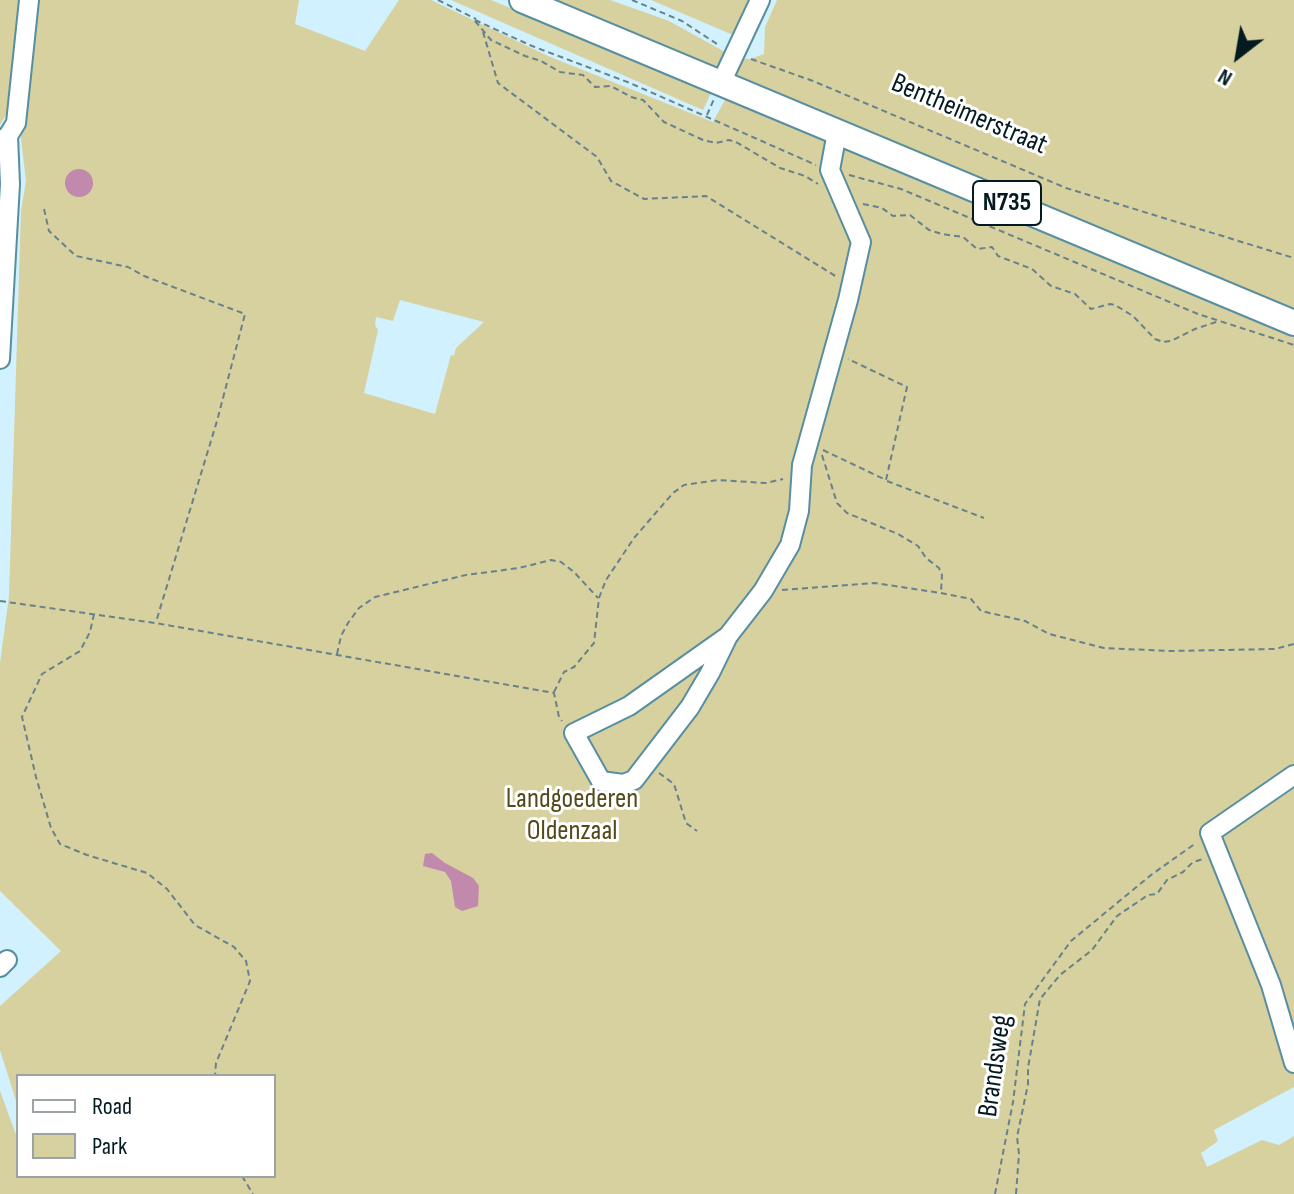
<!DOCTYPE html>
<style>
body{margin:0}
#map{position:relative;width:1294px;height:1194px;overflow:hidden;background:#d0f1fd;font-family:"Sofia Sans Condensed",sans-serif}
canvas{display:block}
.legend{position:absolute;left:16px;top:1074px;width:260px;height:104px;box-sizing:border-box;background:#fff;border:2px solid #9ba3a6;margin:0;padding:10px 14px;list-style:none;font-size:24px;color:#041a21}
.legend li{display:flex;align-items:center;gap:16px;height:40px}
.legend b{width:40px;border:2px solid #9ba3a6}
.north{position:absolute;left:1198px;top:16px;width:80px;height:80px;-webkit-text-stroke:6px #fff;paint-order:stroke;rotate:211deg;font-size:22px;font-weight:700;line-height:32px;text-align:center;color:#041a21}
.north::after{content:'';display:block;margin:auto;width:28px;height:36px;background:#041a21;clip-path:polygon(50% 0,100% 100%,50% 72%,0 100%)}
</style>
<div id="map">
<canvas width="1294" height="1194"></canvas>
<ul class="legend">
<li><b style="height:10px;background:#fff"></b>Road</li>
<li><b style="height:22px;background:#d7d09f"></b>Park</li>
</ul>
<div class="north">N</div>
</div>
<script>
const ctx = document.querySelector('canvas').getContext('2d');
ctx.lineJoin = 'round';
function fill(path, color) { ctx.fillStyle = color; ctx.fill(path, 'evenodd'); }
const toPath = rows => new Path2D(rows.map(r => 'M' + r).join(''));
function trace(path, color, width, dash) { ctx.strokeStyle = color; ctx.lineWidth = width; ctx.lineCap = dash ? 'butt' : 'round'; ctx.setLineDash(dash || []); ctx.stroke(path); }
function write(font, color, halo, rows, align = 'center') {
  ctx.font = font + ' "Sofia Sans Condensed",sans-serif'; ctx.lineWidth = 6; ctx.setLineDash([]); ctx.textBaseline = 'middle'; ctx.strokeStyle = halo; ctx.fillStyle = color; for (const [text, x, y, turn = 0] of rows) {
    ctx.save(); ctx.translate(x, y); ctx.rotate((+turn || 0) * Math.PI / 180); ctx.textAlign = isNaN(turn) ? turn : align; if (halo) ctx.strokeText(text, 0, 0); ctx.fillText(text, 0, 0); ctx.restore();
  }
}
const green = toPath([
 [0,0,23,0,11,106,0,125],
 [35,0,299,0,295,24,365,51,399,0,431,0,548,56,713,122,735,81,738,58,750,59,764,54,765,27,777,0,1294,0,1294,1087,1214,1130,1218,1141,1201,1153,1207,1167,1262,1140,1279,1145,1294,1136,1294,1194,0,1194,0,1091,18,1140,18,1176,274,1176,274,1076,18,1076,18,1107,0,1050,0,1006,61,951,0,891,0,663,9,596,21,211,26,181,21,138],
 [400,300,484,322,456,348,454,356,451,355,435,414,364,393,378,330,375,325,376,317,393,321],
 [451,0,491,0,712,91,703,110],
 [551,0,610,0,669,21,725,52,716,70],
 [651,0,751,0,733,35]
]);
const water = toPath([
 '65 183a14 14 0 1 1 28 0a14 14 0 1 1-28 0Z',
 [432,853,445,863,473,878,479,886,478,906,462,911,455,907,451,881,445,872,423,866,425,854]
]);
const path = toPath([
 [438,0,476,19],
 [632,0,682,21,720,46],
 [475,20,532,46,630,83,816,165],
 [475,21,491,40,525,56,541,61,560,72,583,75,595,87,611,86,631,97,643,100,664,122,703,140,716,143,729,140,736,142,780,168,805,176,818,184],
 [483,32,498,83,597,157,611,181,644,199,706,196,837,277],
 [751,59,813,81,1066,188,1294,258],
 [707,115,714,99],
 [849,175,901,189,1198,314,1294,345],
 [863,204,882,208,893,216,910,215,929,230,942,234,963,237,977,249,992,247,998,256,1032,269,1051,286,1075,294,1091,309,1110,304,1115,305,1133,316,1155,339,1163,342,1171,341,1195,329,1219,321],
 [44,209,49,231,76,256,128,267,144,276,245,314,217,421,156,622],
 [823,450,886,480,907,387,848,359],
 [822,455,837,503,847,513,898,534,918,546,926,558,939,568,942,575,941,592],
 [887,481,984,518],
 [782,590,875,583,941,593,971,599,981,611,1025,621,1049,634,1104,648,1169,651,1275,649,1294,644],
 [0,601,155,623,554,693,559,717,562,721],
 [94,614,90,632,80,651,42,674,22,717,36,777,51,828,60,844,87,855,147,873,167,889,195,925,234,947,246,961,250,981,216,1063,215,1076],
 [337,654,341,636,348,623,359,608,375,597,466,575,519,568,551,560,561,562,574,572,598,598],
 [554,692,564,672,574,667,594,643,599,598,606,580,634,538,673,493,684,485,718,480,766,483,783,479],
 [659,773,674,784,686,823,697,831],
 [242,1176,253,1194],
 [995,1194,1013,1102,1025,1004,1071,941,1151,875,1196,843],
 [1016,1194,1019,1154,1017,1137,1028,1084,1028,1068,1040,999,1060,975,1092,950,1117,916,1148,895,1157,894,1167,880,1183,872,1193,862,1203,859]
]);
const minor = toPath([
 [721,83,760,0],
 [0,141,8,136,16,123,29,0],
 [0,359,10,184,8,136],
 [728,636,710,673,690,707,634,780,623,784,601,781,574,733,629,706,728,636,763,591,790,545,799,511,802,465,848,300,861,242,830,170,837,132],
 [1294,775,1210,833,1271,985,1294,1063],
 [0,967,7,960]
]);
const major = toPath([
 [522,0,1294,323]
]);
const shields = [
 [1007,203,68]
];
const shieldNames = [
 ["N735",1007,203]
];
const streetNames = [
 ["Bentheimerstraat",969,115,23],
 ["Brandsweg",996,1066,-82]
];
const parkNames = [
 ["Landgoederen",572,800],
 ["Oldenzaal",572,832]
];
fill(green, '#d7d09f');
fill(water, '#c18aad');
trace(minor, '#578ea0', 22);
trace(major, '#578ea0', 28);
trace(path, '#67828b', 2, [6, 4]);
trace(minor, '#fff', 18);
trace(major, '#fff', 24);
for (const [x, y, w] of shields) { const box = new Path2D(); box.roundRect(x - w / 2, y - 22, w, 44, 6); ctx.fillStyle = '#fff'; ctx.fill(box); trace(box, '#041a21', 2); }
write('bold 26px', '#041a21', null, shieldNames);
write('28px', '#041a21', '#fff', streetNames);
write('28px', '#524a1a', '#fff', parkNames);
</script>
